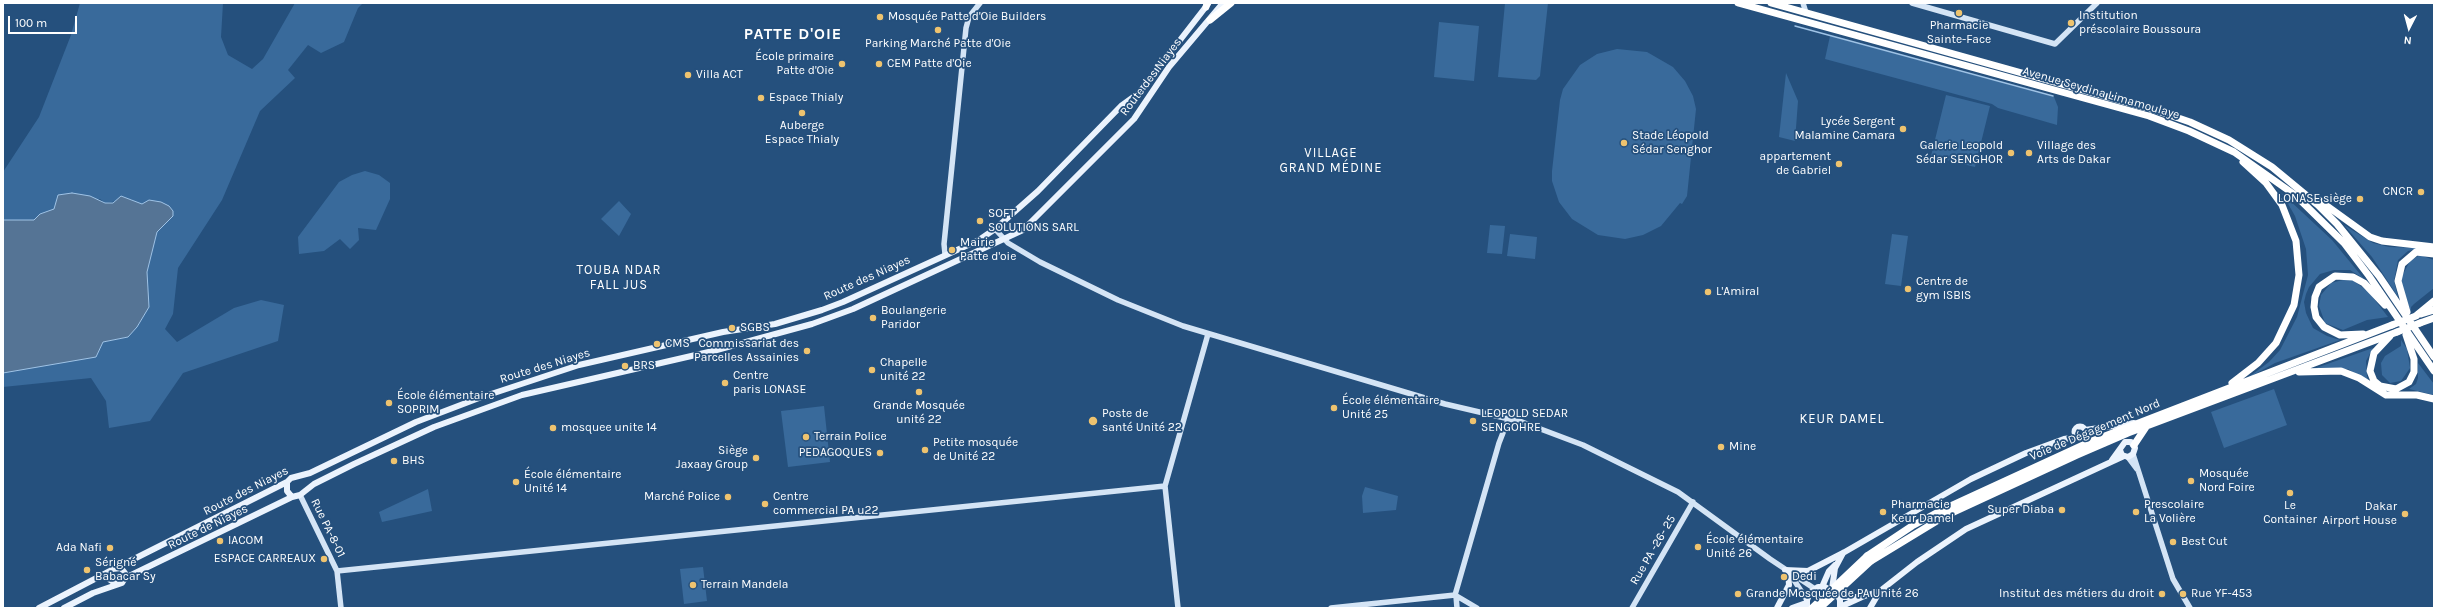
<!DOCTYPE html>
<meta charset="utf-8">
<style>
body{margin:0}
#map{position:relative;width:2437px;height:611px;overflow:hidden;background:#25507d;font-family:Karla,sans-serif}
canvas{display:block}
.frame{position:absolute;inset:0;border:4px solid #fff;pointer-events:none}
.north{position:absolute;left:2389px;top:8px;width:40px;height:40px;-webkit-text-stroke:3px #25507d;paint-order:stroke;rotate:186deg;font-size:11px;font-weight:700;line-height:16px;text-align:center;color:#fff}
.north::after{content:'';display:block;margin:auto;width:14px;height:18px;background:#fff;clip-path:polygon(50% 0,100% 100%,50% 72%,0 100%)}
.scale{position:absolute;left:8px;top:16px;width:69px;height:18px;box-sizing:border-box;border:2px solid #fff;border-top:0;padding-left:5px;font-size:12px;line-height:14px;white-space:nowrap;color:#fff;-webkit-text-stroke:3px #25507d;paint-order:stroke}
</style>
<div id="map">
<canvas width="2437" height="611"></canvas>
<div class="frame"></div>
<div class="north">N</div>
<div class="scale">100 m</div>
</div>
<script>
const ctx = document.querySelector('canvas').getContext('2d');
ctx.lineJoin = 'round';
function fill(path, color) { ctx.fillStyle = color; ctx.fill(path, 'evenodd'); }
const toPath = rows => new Path2D(rows.map(r => 'M' + r).join(''));
function trace(path, color, width, dash) { ctx.strokeStyle = color; ctx.lineWidth = width; ctx.lineCap = dash ? 'butt' : 'round'; ctx.setLineDash(dash || []); ctx.stroke(path); }
function write(font, color, halo, rows, align = 'center') {
  ctx.font = font + ' Karla,sans-serif'; ctx.lineWidth = 3.5; ctx.setLineDash([]); ctx.textBaseline = 'middle'; ctx.strokeStyle = halo; ctx.fillStyle = color; for (const [text, x, y, turn = 0] of rows) {
    ctx.save(); ctx.translate(x, y); ctx.rotate((+turn || 0) * Math.PI / 180); ctx.textAlign = isNaN(turn) ? turn : align; if (halo) ctx.strokeText(text, 0, 0); ctx.fillText(text, 0, 0); ctx.restore();
  }
}
const green = toPath([
 [80,3,223,3,221,37,228,55,252,69,263,59,295,3,363,3,358,8,344,42,321,53,308,45,288,70,295,78,260,111,222,200,178,268,173,314,165,329,177,342,234,308,261,300,284,305,278,341,183,373,150,421,109,428,106,401,91,378,3,387,3,373,100,349,103,342,128,337,149,307,147,272,157,232,173,216,135,203,131,199,105,203,100,199,54,210,40,214,34,220,3,220,3,172,39,117,71,35],
 [1505,3,1548,3,1540,76,1536,80,1498,77],
 [1439,22,1479,26,1474,81,1434,77],
 [1830,36,2054,97,2058,107,2057,125,1998,108,1992,104,1825,59],
 [1617,49,1647,52,1673,67,1685,81,1693,96,1696,109,1687,196,1682,204,1680,203,1661,226,1643,235,1625,239,1598,235,1572,219,1559,202,1552,181,1552,171,1560,100,1563,89,1580,65,1597,54],
 [1786,73,1798,101,1795,141,1779,137],
 [1946,95,1990,106,1975,167,1931,156],
 [365,171,379,175,390,183,390,199,376,230,358,228,359,240,350,249,340,239,324,251,299,254,298,237,339,182,352,175],
 [2273,185,2332,240,2364,279,2350,270,2334,270,2320,274,2309,287,2306,294,2304,302,2306,313,2313,328,2327,336,2340,340,2275,363,2246,379,2269,362,2280,350,2297,317,2308,275,2306,249,2295,216,2283,195],
 [619,201,631,214,619,236,601,219],
 [1490,225,1505,226,1502,254,1487,253],
 [2344,225,2373,243,2389,247,2420,248,2408,251,2398,260,2394,281,2398,297,2372,257],
 [1510,234,1537,237,1535,259,1507,256],
 [1892,234,1908,236,1901,286,1885,284],
 [2420,255,2434,260,2434,288,2414,304,2411,307,2411,312,2401,287,2401,278,2410,261],
 [2343,280,2352,280,2368,291,2388,317,2367,320,2343,330,2325,323,2319,306,2321,295,2331,283],
 [2401,340,2407,349,2410,368,2401,381,2390,383,2382,375,2381,363,2385,356,2401,346],
 [2373,348,2366,361,2367,377,2370,383,2348,369,2313,369],
 [2418,363,2434,384,2434,395,2409,389,2416,384,2418,378],
 [2274,389,2287,425,2224,448,2211,412],
 [824,406,830,462,788,467,781,411],
 [1365,487,1398,496,1396,510,1363,513,1362,496],
 [428,489,432,511,382,522,379,512],
 [703,567,707,601,684,604,680,569]
]);
const water = toPath([
 [72,193,90,196,105,203,113,203,121,196,142,204,149,200,161,202,169,206,173,211,173,216,157,232,147,272,149,307,137,327,128,337,103,342,96,357,3,373,3,220,34,220,40,214,54,209,58,195,72,193]
]);
const stream = toPath([
 [1795,26,2053,96]
]);
const secondary = toPath([
 [1803,3,1806,13],
 [1912,3,2055,44,2097,3],
 [995,229,1008,243,1040,262,1118,300,1183,326,1445,404,1522,422,1583,445,1678,492,1770,559,1815,589],
 [945,254,944,244,966,28,969,17,980,3],
 [2133,454,2173,579,2190,608],
 [2128,457,2137,469],
 [300,495,337,571,341,608],
 [337,571,1165,486],
 [1792,577,1807,600],
 [1455,595,1499,443,1508,420],
 [1456,596,1457,608],
 [1178,608,1165,486,1208,334],
 [1331,608,1455,595,1477,608],
 [1632,608,1693,502]
]);
const primary = toPath([
 '2074.5 432a5.5 5.5 0 1 1 11 0a5.5 5.5 0 1 1-11 0Z',
 [2085,430,2134,423],
 [2112,460,2125,442,2131,442,2135,448,2133,454,2128,457,2122,455,2120,450],
 [287,482,287,491,292,497],
 [118,567,287,482,291,478,310,473,416,422,479,398,579,365,723,332,775,324,822,310,843,302,979,240,995,229,1038,191,1121,106,1139,93,1208,4],
 [1785,570,1808,571,1843,553,1971,479,2026,453,2064,439,2077,437],
 [116,584,109,579,109,573,112,569,121,568,125,573,125,578],
 [1822,587,1829,571,1835,565],
 [1832,589,1835,568,1843,553],
 [1839,597,1862,597,1880,591,1917,562,1966,529,2124,456],
 [1840,607,1862,597],
 [39,608,110,571],
 [64,608,93,593,122,583,125,578,292,497,300,495,314,484,354,464,434,427,522,395,713,351,812,324,853,309,1023,230,1134,119,1169,67,1223,3],
 [1777,608,1789,585,1788,572],
 [1792,608,1806,603],
 [1807,608,1807,600,1810,593,1818,587,1825,587,1837,594,1840,600,1840,608],
 [1870,608,1880,591]
]);
const highway = toPath([
 [1738,3,2149,116,2189,131,2234,152,2295,195,2344,243,2369,276,2434,371],
 [1771,3,2158,111,2190,122,2229,140,2272,167,2318,205,2337,224,2379,276,2434,357],
 [1206,7,1207,3],
 [1210,20,1231,3],
 [2316,198,2370,237,2382,241,2434,247],
 [2407,312,2398,281,2402,264,2416,252,2434,254],
 [2421,314,2434,310],
 [2417,315,2434,301],
 [2420,323,2434,318],
 [2363,334,2340,335,2324,327,2316,317,2314,307,2315,297,2319,287,2335,276,2353,277,2364,283,2385,305],
 [2390,336,2374,353,2370,371,2374,381,2380,386,2396,389,2409,382,2414,372,2414,359,2406,335],
 [2299,372,2341,371,2359,378,2386,395,2417,395,2434,399],
 [2232,383,2258,363,2276,343,2294,305,2299,275,2296,241,2282,205,2266,183,2243,162],
 [2134,445,2146,427],
 [1867,556,1912,526,1942,510,2092,441,2392,325],
 [1871,561,1945,516,2077,455,2128,433,2397,332]
]);
const highwayBridge = toPath([
 [2392,325,2416,316],
 [2397,332,2420,323],
 [1812,608,1867,556],
 [1820,608,1871,561]
]);
const markers = [
 [1959,13,4,"#eec36f"],
 [880,17,4,"#eec36f"],
 [2071,23,4,"#eec36f"],
 [938,30,4,"#eec36f"],
 [842,64,4,"#eec36f"],
 [879,64,4,"#eec36f"],
 [688,75,4,"#eec36f"],
 [761,98,4,"#eec36f"],
 [802,113,4,"#eec36f"],
 [1903,129,4,"#eec36f"],
 [1624,143,4,"#eec36f"],
 [2011,153,4,"#eec36f"],
 [2029,153,4,"#eec36f"],
 [1839,164,4,"#eec36f"],
 [2421,192,4,"#eec36f"],
 [2360,199,4,"#eec36f"],
 [980,221,4,"#eec36f"],
 [952,250,4,"#eec36f"],
 [1908,289,4,"#eec36f"],
 [1708,292,4,"#eec36f"],
 [873,318,4,"#eec36f"],
 [732,328,4,"#eec36f"],
 [657,344,4,"#eec36f"],
 [807,351,4,"#eec36f"],
 [625,366,4,"#eec36f"],
 [872,370,4,"#eec36f"],
 [725,383,4,"#eec36f"],
 [919,392,4,"#eec36f"],
 [389,403,4,"#eec36f"],
 [1334,408,4,"#eec36f"],
 [1093,421,5,"#eec36f"],
 [1473,421,4,"#eec36f"],
 [553,428,4,"#eec36f"],
 [806,437,4,"#eec36f"],
 [1721,447,4,"#eec36f"],
 [925,450,4,"#eec36f"],
 [880,453,4,"#eec36f"],
 [756,458,4,"#eec36f"],
 [394,461,4,"#eec36f"],
 [2191,481,4,"#eec36f"],
 [516,482,4,"#eec36f"],
 [2290,493,4,"#eec36f"],
 [728,497,4,"#eec36f"],
 [765,504,4,"#eec36f"],
 [2062,510,4,"#eec36f"],
 [1883,512,4,"#eec36f"],
 [2136,512,4,"#eec36f"],
 [2405,514,4,"#eec36f"],
 [220,541,4,"#eec36f"],
 [2173,542,4,"#eec36f"],
 [1698,547,4,"#eec36f"],
 [110,548,4,"#eec36f"],
 [324,559,4,"#eec36f"],
 [87,570,4,"#eec36f"],
 [1784,577,4,"#eec36f"],
 [693,585,4,"#eec36f"],
 [1738,594,4,"#eec36f"],
 [2162,594,4,"#eec36f"],
 [2183,594,4,"#eec36f"]
];
const poiNames = [
 ["Institution",2079,16],
 ["préscolaire Boussoura",2079,30],
 ["Mosquée Patte d'Oie Builders",888,17],
 ["Pharmacie",1959,26,"center"],
 ["Sainte-Face",1959,40,"center"],
 ["Parking Marché Patte d'Oie",938,44,"center"],
 ["École primaire",834,57,"right"],
 ["Patte d'Oie",834,71,"right"],
 ["CEM Patte d'Oie",887,64],
 ["Villa ACT",696,75],
 ["Espace Thialy",769,98],
 ["Lycée Sergent",1895,122,"right"],
 ["Malamine Camara",1895,136,"right"],
 ["Auberge",802,126,"center"],
 ["Espace Thialy",802,140,"center"],
 ["Stade Léopold",1632,136],
 ["Sédar Senghor",1632,150],
 ["Galerie Leopold",2003,146,"right"],
 ["Sédar SENGHOR",2003,160,"right"],
 ["Village des",2037,146],
 ["Arts de Dakar",2037,160],
 ["appartement",1831,157,"right"],
 ["de Gabriel",1831,171,"right"],
 ["CNCR",2413,192,"right"],
 ["LONASE siège",2352,199,"right"],
 ["SOFT",988,214],
 ["SOLUTIONS SARL",988,228],
 ["Mairie",960,243],
 ["Patte d'oie",960,257],
 ["Centre de",1916,282],
 ["gym ISBIS",1916,296],
 ["L'Amiral",1716,292],
 ["Boulangerie",881,311],
 ["Paridor",881,325],
 ["SGBS",740,328],
 ["CMS",665,344],
 ["Commissariat des",799,344,"right"],
 ["Parcelles Assainies",799,358,"right"],
 ["Chapelle",880,363],
 ["unité 22",880,377],
 ["BRS",633,366],
 ["Centre",733,376],
 ["paris LONASE",733,390],
 ["École élémentaire",397,396],
 ["SOPRIM",397,410],
 ["École élémentaire",1342,401],
 ["Unité 25",1342,415],
 ["Grande Mosquée",919,406,"center"],
 ["unité 22",919,420,"center"],
 ["Poste de",1102,414],
 ["santé Unité 22",1102,428],
 ["LEOPOLD SEDAR",1481,414],
 ["SENGOHRE",1481,428],
 ["mosquee unite 14",561,428],
 ["Terrain Police",814,437],
 ["Petite mosquée",933,443],
 ["de Unité 22",933,457],
 ["Mine",1729,447],
 ["Siège",748,451,"right"],
 ["Jaxaay Group",748,465,"right"],
 ["PEDAGOQUES",872,453,"right"],
 ["BHS",402,461],
 ["Mosquée",2199,474],
 ["Nord Foire",2199,488],
 ["École élémentaire",524,475],
 ["Unité 14",524,489],
 ["Marché Police",720,497,"right"],
 ["Centre",773,497],
 ["commercial PA u22",773,511],
 ["Pharmacie",1891,505],
 ["Keur Damel",1891,519],
 ["Prescolaire",2144,505],
 ["La Volière",2144,519],
 ["Le",2290,506,"center"],
 ["Container",2290,520,"center"],
 ["Dakar",2397,507,"right"],
 ["Airport House",2397,521,"right"],
 ["Super Diaba",2054,510,"right"],
 ["École élémentaire",1706,540],
 ["Unité 26",1706,554],
 ["IACOM",228,541],
 ["Best Cut",2181,542],
 ["Ada Nafi",102,548,"right"],
 ["ESPACE CARREAUX",316,559,"right"],
 ["Sérigné",95,563],
 ["Babacar Sy",95,577],
 ["Dedi",1792,577],
 ["Terrain Mandela",701,585],
 ["Grande Mosquée de PA Unité 26",1746,594],
 ["Institut des métiers du droit",2154,594,"right"],
 ["Rue YF-453",2191,594]
];
const streetNames = [
 ["Route des Niayes",1151,77,-53],
 ["Avenue Seydina Limamoulaye",2101,93,16],
 ["Route des Niayes",867,278,-24],
 ["Route des Niayes",545,366,-17],
 ["Voie de Dégagement Nord",2095,430,-23],
 ["Route des Niayes",246,491,-27],
 ["Route de Niayes",208,527,-26],
 ["Rue PA-8-01",328,528,64],
 ["Rue PA -26- 25",1653,550,-60]
];
const neighbourhoodNames = [
 ["VILLAGE",1331,153],
 ["GRAND MÉDINE",1331,168],
 ["TOUBA NDAR",619,270],
 ["FALL JUS",619,285],
 ["KEUR DAMEL",1842,419]
];
const districtNames = [
 ["PATTE D'OIE",793,34]
];
fill(green, '#396a9b');
fill(water, '#557495');
trace(water, '#9fc3e6', 1);
trace(stream, '#9fc3e6', 1.5);
trace(secondary, '#d4e4f5', 5.5);
trace(primary, '#ebf3fd', 6);
trace(highway, '#fff', 7);
trace(highwayBridge, '#fff', 7);
for (const [x, y, r, color] of markers) { const dot = new Path2D(); dot.arc(x, y, r, 0, 2 * Math.PI); ctx.fillStyle = color; ctx.fill(dot); trace(dot, '#25507d', 1.5); }
write('12px', '#fff', '#25507d', poiNames, 'left');
write('12px', '#fff', '#25507d', streetNames);
ctx.letterSpacing = '1px';
write('13px', '#fff', '#25507d', neighbourhoodNames);
ctx.letterSpacing = '0px';
ctx.letterSpacing = '1px';
write('bold 16px', '#fff', '#25507d', districtNames);
ctx.letterSpacing = '0px';
</script>
